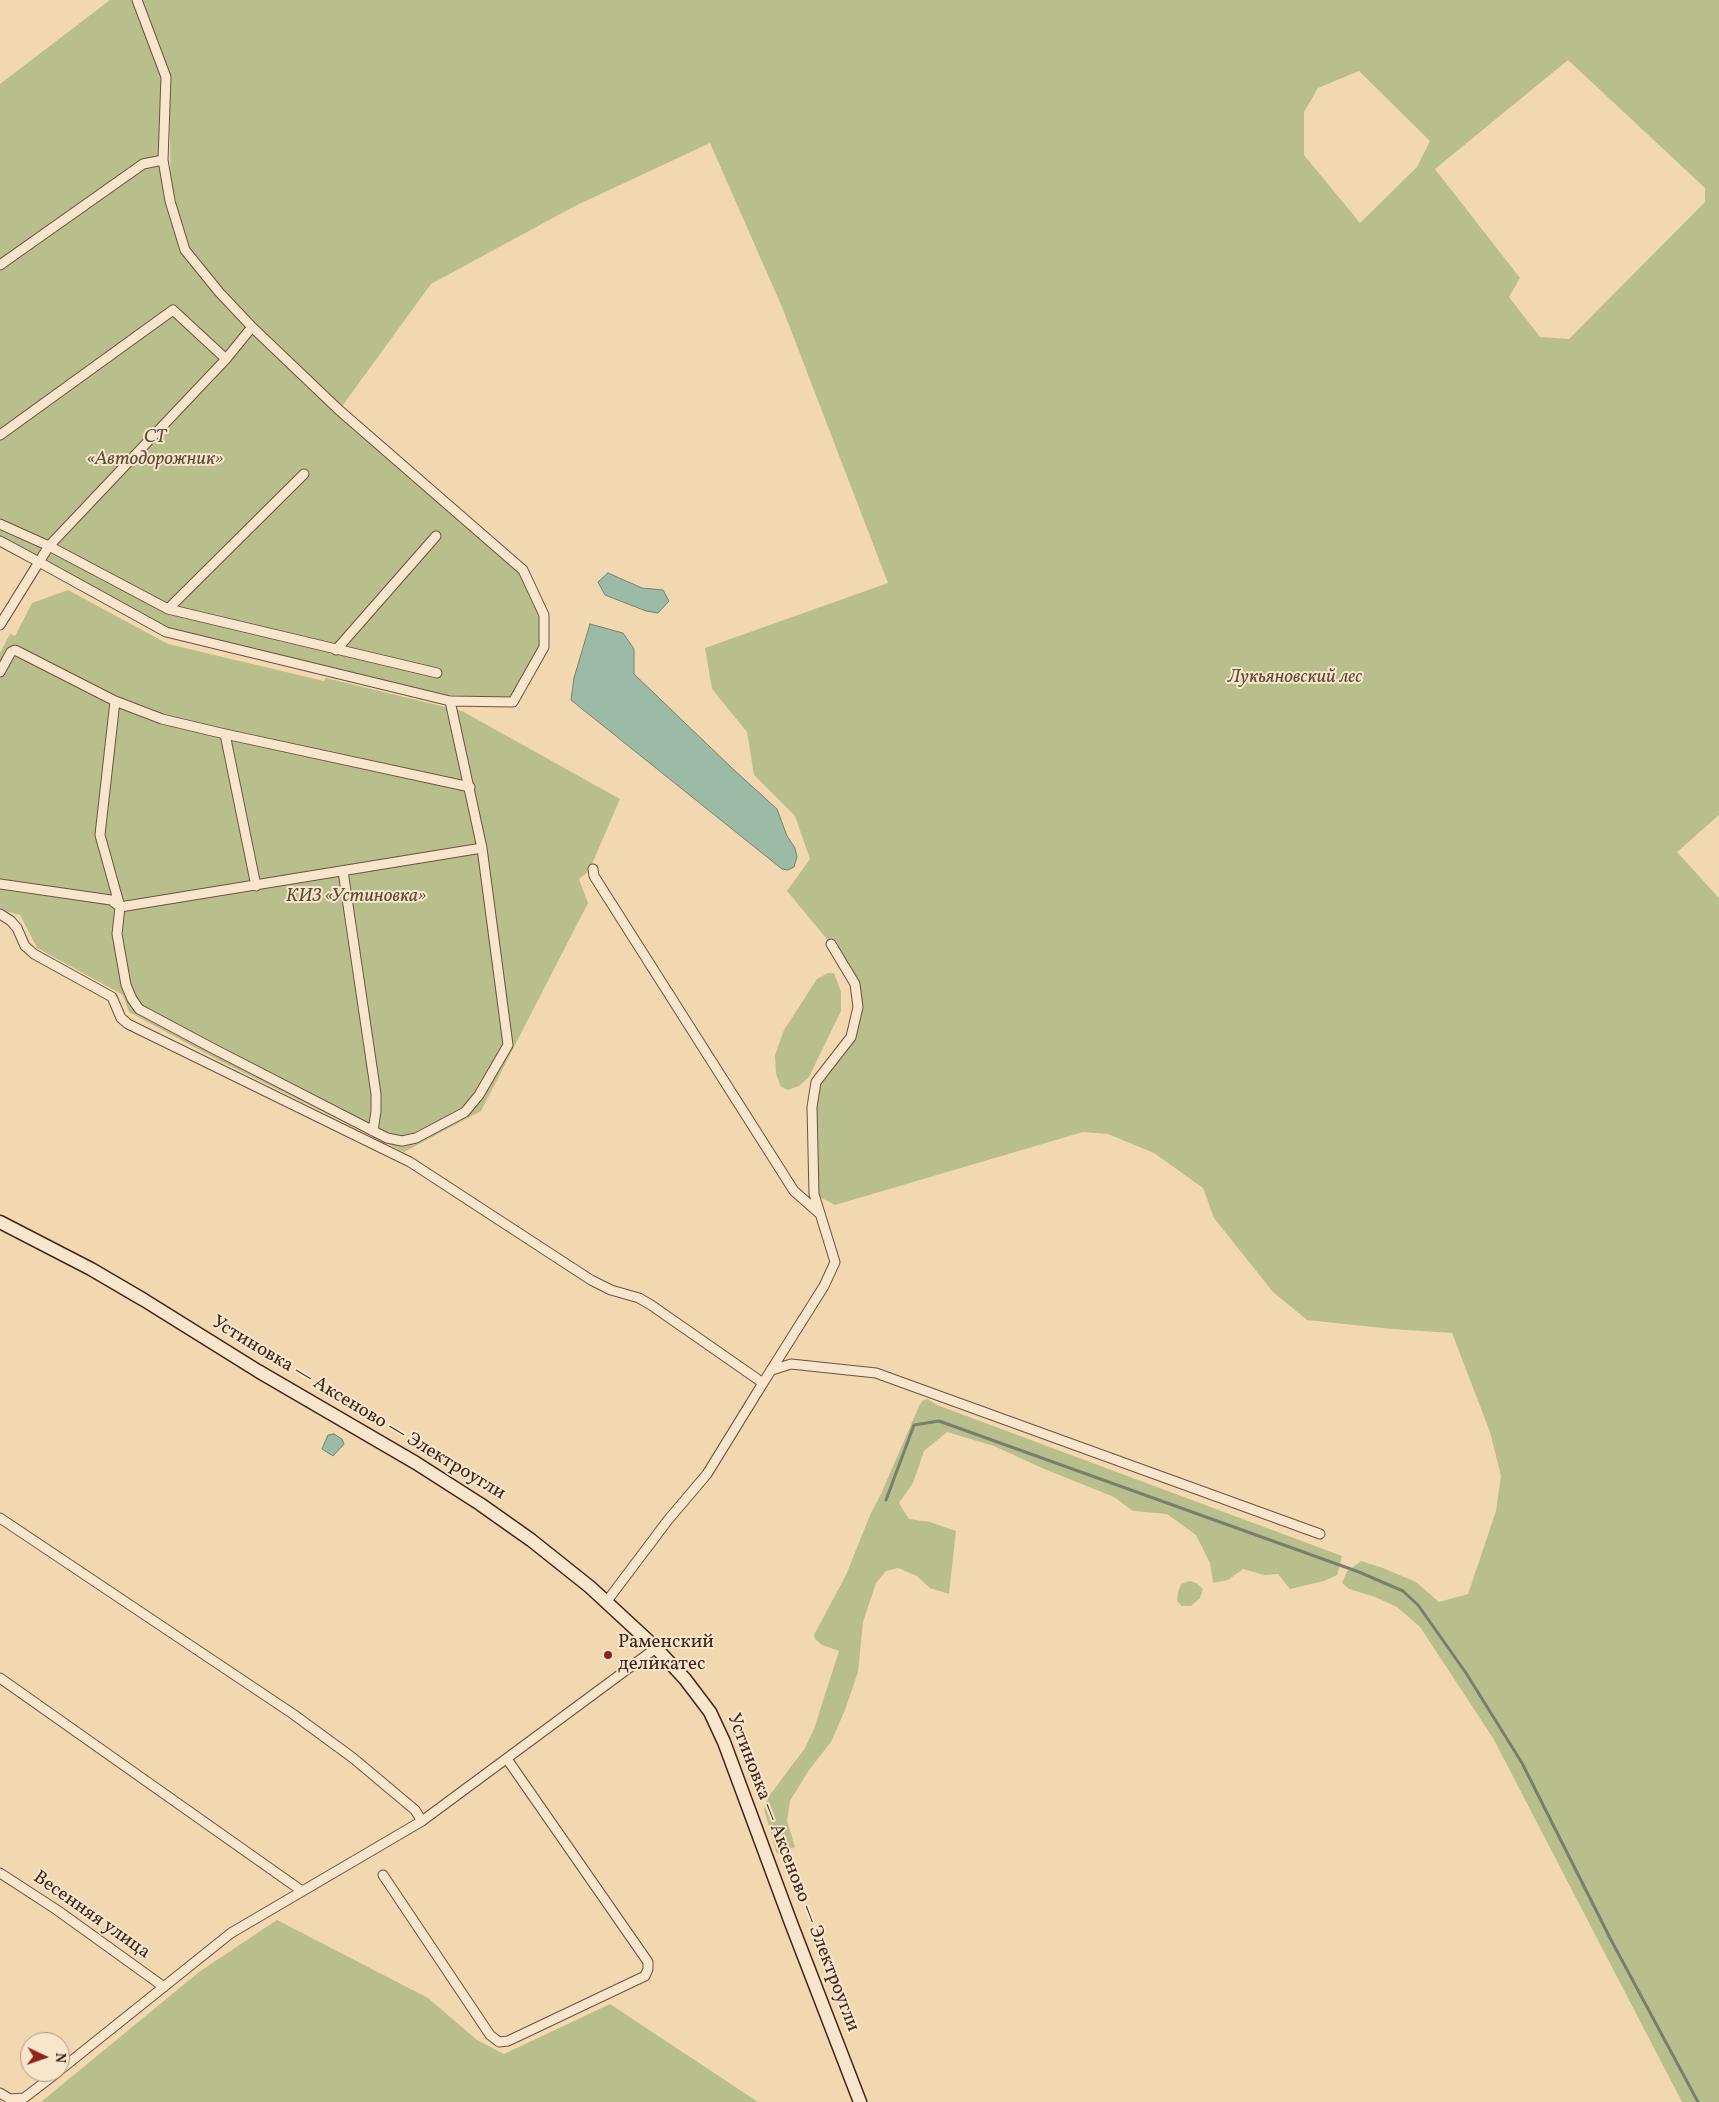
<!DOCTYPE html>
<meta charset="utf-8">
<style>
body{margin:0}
#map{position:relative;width:1719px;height:2102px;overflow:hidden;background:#f2d8b0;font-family:Vollkorn,serif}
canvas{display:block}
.north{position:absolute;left:20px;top:2032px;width:50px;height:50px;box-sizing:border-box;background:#f7e6cc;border:1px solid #ae9885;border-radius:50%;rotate:93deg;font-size:14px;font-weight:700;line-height:20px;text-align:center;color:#41241a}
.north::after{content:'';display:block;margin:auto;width:18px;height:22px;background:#8f2418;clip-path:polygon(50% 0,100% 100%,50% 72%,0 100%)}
</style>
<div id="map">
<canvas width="1719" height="2102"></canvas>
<div class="north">N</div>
</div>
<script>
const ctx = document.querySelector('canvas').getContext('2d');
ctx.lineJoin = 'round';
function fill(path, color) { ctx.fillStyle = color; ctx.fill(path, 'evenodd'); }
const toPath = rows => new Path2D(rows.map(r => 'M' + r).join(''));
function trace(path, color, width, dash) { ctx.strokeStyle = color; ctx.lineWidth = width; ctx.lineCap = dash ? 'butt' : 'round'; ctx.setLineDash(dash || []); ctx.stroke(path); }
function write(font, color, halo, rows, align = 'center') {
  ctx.font = font + ' Vollkorn,serif'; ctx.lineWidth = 4; ctx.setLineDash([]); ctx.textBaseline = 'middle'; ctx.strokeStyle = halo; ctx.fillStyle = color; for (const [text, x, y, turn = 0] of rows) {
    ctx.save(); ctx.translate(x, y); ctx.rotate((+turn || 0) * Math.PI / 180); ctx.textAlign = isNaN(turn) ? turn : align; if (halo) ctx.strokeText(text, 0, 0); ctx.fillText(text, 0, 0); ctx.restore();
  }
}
const green = toPath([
 [110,0,135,0,162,79,160,160,183,250,251,328,523,570,544,615,544,647,513,702,458,701,166,632,0,541,0,84],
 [139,0,1719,0,1719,815,1677,852,1719,898,1719,2102,1682,2102,1493,1738,1420,1627,1397,1607,1375,1597,1349,1589,1342,1583,1347,1571,1361,1561,1383,1568,1416,1582,1439,1602,1468,1594,1496,1511,1501,1476,1490,1432,1452,1333,1392,1329,1307,1320,1273,1292,1214,1218,1203,1188,1154,1153,1108,1134,1083,1132,835,1205,814,1194,816,1082,851,1037,855,984,831,944,787,891,810,859,795,816,754,775,747,732,712,689,705,648,888,583,782,307,710,143,575,206,431,284,340,409,241,312,186,248,171,201,169,77],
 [1568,60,1705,188,1705,202,1569,339,1540,337,1509,297,1520,278,1435,169],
 [1359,71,1430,141,1417,167,1360,223,1304,155,1304,112,1318,88],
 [68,590,168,644,324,681,326,678,462,711,620,799,589,871,579,879,588,903,481,1111,404,1152,220,1061,129,1012,123,995,37,948,20,915,0,910,0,653,10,634,15,636,32,603],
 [828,973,834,973,841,992,841,1011,809,1077,799,1086,788,1090,781,1087,776,1074,775,1055,784,1030,799,1007,817,979],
 [927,1399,937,1405,1342,1556,1337,1575,1324,1581,1290,1589,1278,1574,1264,1575,1243,1569,1228,1580,1213,1583,1210,1563,1196,1535,1167,1514,1133,1511,1114,1497,1042,1468,994,1446,947,1432,924,1451,913,1483,899,1503,909,1519,930,1522,956,1531,949,1594,930,1588,917,1576,898,1568,886,1571,876,1583,863,1622,858,1672,845,1710,831,1742,809,1770,790,1801,787,1821,795,1847,777,1854,764,1809,769,1796,805,1748,814,1729,839,1651,822,1645,815,1639,814,1635,846,1575,870,1515,881,1494,919,1406,922,1401],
 [1190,1581,1196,1583,1203,1589,1200,1598,1191,1606,1182,1606,1177,1601,1178,1593,1181,1584],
 [277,1920,428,1998,477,2040,504,2054,610,2004,758,2102,41,2102,199,1972]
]);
const water = toPath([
 [608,573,642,588,663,590,669,601,658,613,646,611,605,595,598,582,608,573],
 [590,624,623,633,634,649,634,674,733,769,777,809,787,836,795,848,797,857,794,867,788,870,782,869,571,700,574,678,590,624],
 [334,1434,342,1439,344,1444,333,1456,322,1449,328,1435,334,1434]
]);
const stream = toPath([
 [886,1500,914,1425,939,1421,1359,1572,1403,1591,1418,1605,1466,1673,1522,1763,1610,1938,1698,2102]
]);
const minor = toPath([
 [0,265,143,164,163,160],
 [0,435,173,310,226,359],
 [0,524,49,546,168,609,437,673],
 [0,541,39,562,49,546,226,359,252,327],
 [168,609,304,474],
 [0,625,39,562,166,632,450,701,513,702,544,647,544,615,523,570,339,410,252,327,219,292,185,250,170,201,163,160,166,77,137,0],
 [336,650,436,536],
 [0,672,11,652,15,650,115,701,162,719,225,734,470,787],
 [115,701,100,835,120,907,117,934,126,985,132,999,139,1009,214,1049,387,1138,402,1141,416,1138,465,1112,479,1095,508,1045,482,848,450,701],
 [225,734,256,886],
 [593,869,594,876,794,1191,819,1213],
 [343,871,376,1094,376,1111,373,1131],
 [0,884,111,900,120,907,482,848],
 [0,914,11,921,17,928,25,946,34,954,112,997,121,1018,128,1024,410,1162,591,1280,611,1290,639,1298,651,1305,763,1383,707,1474,668,1520,607,1601],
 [772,1370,791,1364,876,1373,1320,1534],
 [763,1383,824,1286,835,1262,814,1194,812,1107,816,1082,851,1037,858,1007,855,984,831,944],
 [0,1518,293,1714,353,1758,415,1810,422,1821],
 [0,1678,302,1891],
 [0,1873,57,1910,164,1987],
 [383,1875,490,2035,499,2042,508,2041,645,1976,648,1969,648,1962,507,1759],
 [60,2070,231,1933,422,1821,656,1648],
 [0,2093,10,2099,24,2098,58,2072]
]);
const secondary = toPath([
 [0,1222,91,1269,144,1300,258,1371,416,1463,480,1504,531,1540,590,1587,656,1648,685,1679,710,1712,724,1742,791,1923,860,2102]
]);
const markers = [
 [608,1655,5,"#8f2418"]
];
const parkNames = [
 ["СТ",155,439],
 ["«Автодорожник»",155,461],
 ["Лукьяновский лес",1295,679],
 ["КИЗ «Устиновка»",356,898]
];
const streetNames = [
 ["Устиновка — Аксеново — Электроугли",358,1409,31],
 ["Устиновка — Аксеново — Электроугли",792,1873,69],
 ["Весенняя улица",91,1916,35]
];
const poiNames = [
 ["Раменский",618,1644],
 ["деликатес",618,1666]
];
fill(green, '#b9bf8c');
fill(water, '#9cbba6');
trace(water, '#787f6e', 1);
trace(stream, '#787f6e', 3);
trace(minor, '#6d5140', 11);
trace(secondary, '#41241a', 15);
trace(minor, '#f7e6cc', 9);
trace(secondary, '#f7e6cc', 12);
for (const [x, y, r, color] of markers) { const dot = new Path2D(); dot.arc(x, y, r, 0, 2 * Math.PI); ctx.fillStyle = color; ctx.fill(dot); trace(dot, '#f7e6cc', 2); }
write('italic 19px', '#5f4b36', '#f7e6cc', parkNames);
write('19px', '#41241a', '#f7e6cc', streetNames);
write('19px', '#41241a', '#f7e6cc', poiNames, 'left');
</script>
